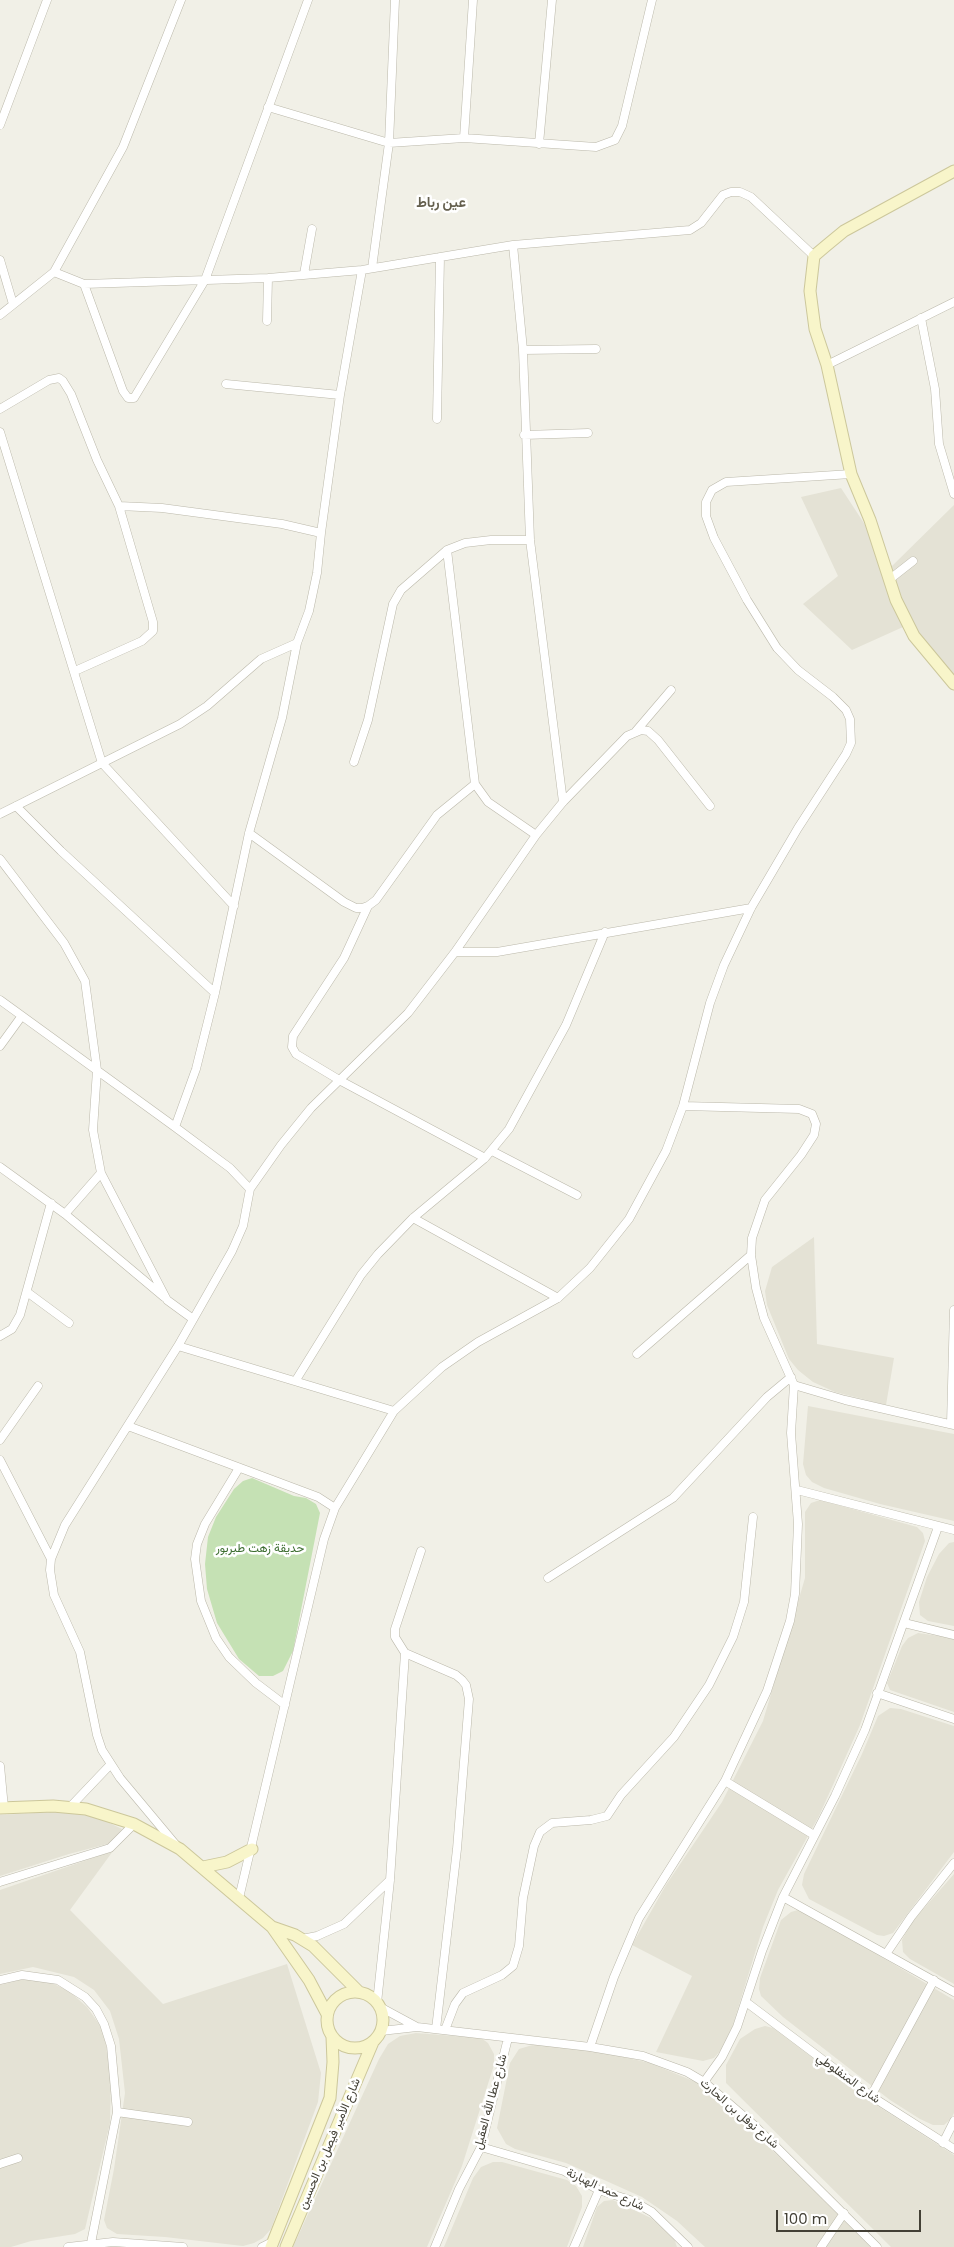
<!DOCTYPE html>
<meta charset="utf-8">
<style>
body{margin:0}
#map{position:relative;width:954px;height:2247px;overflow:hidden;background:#f1f0e7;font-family:Poppins,sans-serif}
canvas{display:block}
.scale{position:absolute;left:776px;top:2210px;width:145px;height:22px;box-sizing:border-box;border:2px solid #434036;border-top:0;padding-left:6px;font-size:15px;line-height:18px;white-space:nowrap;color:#434036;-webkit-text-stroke:4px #fff;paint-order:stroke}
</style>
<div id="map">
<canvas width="954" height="2247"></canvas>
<div class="scale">100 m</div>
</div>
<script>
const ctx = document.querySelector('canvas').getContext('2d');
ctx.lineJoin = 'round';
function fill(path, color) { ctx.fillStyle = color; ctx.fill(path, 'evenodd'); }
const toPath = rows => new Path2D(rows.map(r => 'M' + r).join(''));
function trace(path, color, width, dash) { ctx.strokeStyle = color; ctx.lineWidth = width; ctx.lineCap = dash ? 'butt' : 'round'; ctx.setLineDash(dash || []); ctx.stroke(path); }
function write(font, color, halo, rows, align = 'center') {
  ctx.font = font + ' Poppins,Vazirmatn,sans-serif'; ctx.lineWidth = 5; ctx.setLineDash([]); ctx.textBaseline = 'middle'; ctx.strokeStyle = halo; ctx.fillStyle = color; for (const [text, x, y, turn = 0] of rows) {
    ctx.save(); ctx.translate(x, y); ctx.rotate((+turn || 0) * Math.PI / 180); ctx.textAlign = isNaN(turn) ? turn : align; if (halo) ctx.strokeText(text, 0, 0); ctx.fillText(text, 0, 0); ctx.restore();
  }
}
const residential = toPath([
 [841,488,892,566,954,505,954,677,903,627,852,650,803,604,838,576,801,497],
 [814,1237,817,1344,894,1358,886,1405,835,1392,813,1382,798,1370,789,1359,767,1305,765,1291,772,1267],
 [808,1406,954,1434,954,1521,880,1504,824,1488,812,1482,806,1475,803,1464],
 [820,1500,917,1527,923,1533,925,1541,860,1725,819,1816,778,1890,763,1927,732,2028,722,2049,714,2058,703,2061,656,2052,692,1976,632,1945,666,1885,722,1802,763,1721,805,1578,805,1512,811,1503],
 [954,1542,954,1626,928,1621,920,1615,919,1602,927,1577,939,1554,949,1543],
 [918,1633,954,1638,954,1712,890,1690,887,1683,902,1646,908,1638],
 [890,1708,901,1709,954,1726,954,1852,893,1933,884,1936,877,1935,809,1899,802,1885,804,1874,862,1754,878,1716],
 [68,1811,97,1817,122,1829,111,1843,69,1854,0,1876,0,1815],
 [113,1851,70,1910,163,2004,287,1964,321,2073,318,2102,271,2229,263,2238,254,2243,243,2246,165,2237,117,2234,107,2228,104,2220,114,2169,125,2093,119,2039,110,2011,94,1990,74,1977,33,1967,0,1974,0,1890],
 [954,1874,954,1984,910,1959,903,1952,902,1940,911,1923],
 [798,1910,806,1912,954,2000,954,2113,951,2119,944,2125,933,2125,920,2119,890,2100,783,2017,761,1996,759,1989,760,1978,781,1920,791,1912],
 [20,1980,45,1980,69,1991,87,2007,104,2031,111,2081,110,2123,85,2229,75,2234,31,2241,11,2247,0,2247,0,1985],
 [765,2026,773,2028,870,2101,954,2155,954,2247,891,2247,726,2083,726,2065,740,2039,755,2029],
 [416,2033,481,2038,488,2043,494,2054,494,2065,462,2166,427,2247,293,2247,379,2059,388,2044,400,2036],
 [536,2044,589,2049,650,2063,703,2085,836,2210,871,2247,705,2247,677,2221,642,2197,566,2163,515,2149,506,2144,497,2128,510,2063,519,2049],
 [493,2162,502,2162,567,2180,576,2186,582,2196,582,2207,567,2247,444,2247,473,2178,481,2167],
 [613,2200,651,2218,674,2238,677,2247,583,2247,597,2207,604,2201]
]);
const green = toPath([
 [252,1478,294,1496,306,1498,316,1504,320,1513,293,1651,283,1671,273,1676,259,1676,239,1659,217,1623,207,1589,205,1564,208,1537,216,1517,234,1489,243,1481]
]);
const street = toPath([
 [268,107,389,143,395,0],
 [0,125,47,0],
 [464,138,473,0],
 [539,144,552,0],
 [513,245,523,350,530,540,563,802],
 [0,260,13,304],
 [372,268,389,143,464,138,596,147,615,140,622,126,652,0],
 [54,272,84,284,268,278,362,270,513,245,690,230,701,223,723,195,731,192,740,192,751,197,814,256],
 [304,274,312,229],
 [84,284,123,391,128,398,134,398,205,280,308,0],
 [0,315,54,272,123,147,181,0],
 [921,318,935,389,939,444,954,494],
 [267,321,268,278],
 [523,350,596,349],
 [827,365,954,302],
 [226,384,340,395],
 [0,409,49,380,59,378,63,381,71,394,97,460,119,506],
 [437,419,440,257],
 [0,432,102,763,234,906],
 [524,435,588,433],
 [321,533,340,395,362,270],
 [447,550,475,784,488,802,536,835],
 [890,579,913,561],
 [75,671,142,641,153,631,153,622,119,506,162,508,282,524,321,533,317,573,309,611,297,643,282,718,249,833,215,993,196,1069,175,1127],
 [636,731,671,690],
 [354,762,368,720,393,604,401,590,447,550,465,543,491,540,530,540],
 [16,806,61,851,215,993],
 [0,814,180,724,207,706,261,659,297,643],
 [249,833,344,902,356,908,362,908,368,906,376,900,437,815,475,784],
 [0,859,64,943,85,981,97,1070,93,1130,101,1173,167,1300,193,1319],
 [368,906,344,958,293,1036,292,1047,296,1054,341,1081,485,1158],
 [455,952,497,952,751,908],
 [0,1000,175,1127,230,1168,250,1189,243,1226,232,1251,178,1346,65,1525,51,1559,50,1570,54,1595,80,1652,97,1735,102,1750,120,1778,176,1845],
 [0,1046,21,1017],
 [492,1151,577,1195],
 [0,1167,65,1214,164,1297],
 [250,1189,281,1145,311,1108,408,1013,455,952,536,835,563,802,627,736,641,730,648,731,658,740,710,806],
 [65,1214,101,1173],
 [413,1218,558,1298],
 [27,1292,69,1323],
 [0,1336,12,1329,20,1315,51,1203],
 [178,1346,394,1411],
 [637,1354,751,1255],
 [296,1380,361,1275,378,1254,413,1218,485,1158,509,1129,566,1025,605,932],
 [794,1385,845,1400,954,1425],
 [951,1424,954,1310],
 [128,1426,318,1497,335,1508],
 [0,1440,38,1386],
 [0,1460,51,1559],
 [239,1468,205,1524,197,1544,195,1559,201,1601,216,1638,229,1657,256,1683,285,1705],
 [797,1490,954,1530],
 [421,1551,395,1629,395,1637,405,1653,456,1675,462,1680,466,1685,469,1699,457,1849,436,2029],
 [548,1578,673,1498,767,1397,791,1377],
 [904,1623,954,1635],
 [877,1693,954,1719],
 [0,1766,4,1808],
 [725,1781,814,1835],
 [70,1807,110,1765],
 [0,1882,110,1848,134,1824],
 [783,1897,954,1992],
 [239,1898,324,1539,335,1508,394,1411,442,1367,478,1342,558,1298,590,1268,629,1219,666,1151,683,1106,710,1003,724,965,751,908,798,828,846,754,851,743,850,719,846,710,833,697,798,670,777,648,747,600,714,538,706,516,706,502,712,490,726,482,851,474],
 [302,1939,317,1936,344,1924,390,1880],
 [886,1954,911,1917,954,1863],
 [0,1980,22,1975,58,1980,85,1997,96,2009,104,2024,111,2046,117,2112,91,2243],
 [746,2002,871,2096,954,2149],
 [377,2003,390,1880,405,1653],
 [380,2007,417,2027],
 [445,2030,455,2004,463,1993,502,1975,513,1966,519,1946,523,1898,534,1846,540,1832,552,1823,591,1820,607,1816,621,1795,674,1737,709,1685,733,1637,744,1602,753,1517],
 [381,2031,417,2027,590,2047,643,2056,687,2072,704,2082,754,2125,877,2247],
 [590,2047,614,1977,639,1918,725,1781,767,1691,790,1621,795,1594,798,1524,791,1433,794,1385,764,1318,756,1288,751,1255,752,1238,765,1200,801,1155,814,1135,816,1124,812,1114,799,1109,683,1106],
 [704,2082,722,2057,737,2027,762,1951,783,1897,835,1796,865,1730,938,1527],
 [871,2096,934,1980],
 [117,2112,188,2122],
 [943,2143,954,2121],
 [481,2147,564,2171,599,2190,633,2201,652,2212,688,2247],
 [0,2164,18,2158],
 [68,2247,113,2242,183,2247],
 [262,2247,274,2241],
 [435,2247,459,2189,481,2147,508,2038],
 [574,2247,599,2190],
 [821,2247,844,2213]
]);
const secondary = toPath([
 [954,171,844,231,827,245,814,256,810,291,815,329,827,365,851,474,870,520,896,600,914,636,954,684],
 [0,1808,53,1806,86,1809,134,1824,180,1849,272,1927,309,1980,327,2014],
 [203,1867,227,1862,252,1849],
 [272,1927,295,1935,313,1946,359,1992],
 '327 2020a28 28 0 1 1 56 0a28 28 0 1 1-56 0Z',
 [271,2247,330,2098,333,2062,332,2037],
 [286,2247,373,2042]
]);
const parkNames = [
 ["حديقة زهت طبربور",260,1549]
];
const streetNames = [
 ["شارع المنفلوطي",848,2079,36],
 ["شارع عطا الله العقيل",491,2102,-75],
 ["شارع نوفل بن الحارث",739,2114,41],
 ["شارع الأمير فيصل بن الحسين",330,2144,-67],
 ["شارع حمد الهبارنة",605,2190,25]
];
const neighbourhoodNames = [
 ["عين رباط",441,203]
];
fill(residential, '#e4e2d5');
fill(green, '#c5e1b4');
trace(street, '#bbb8aa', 9);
trace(secondary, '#ccc79b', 13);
trace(street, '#fff', 8);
trace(secondary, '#f8f5ca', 11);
write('12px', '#3d6e31', '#fff', parkNames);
write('12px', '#434036', '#fff', streetNames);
write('bold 14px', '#65604f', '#fff', neighbourhoodNames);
</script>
